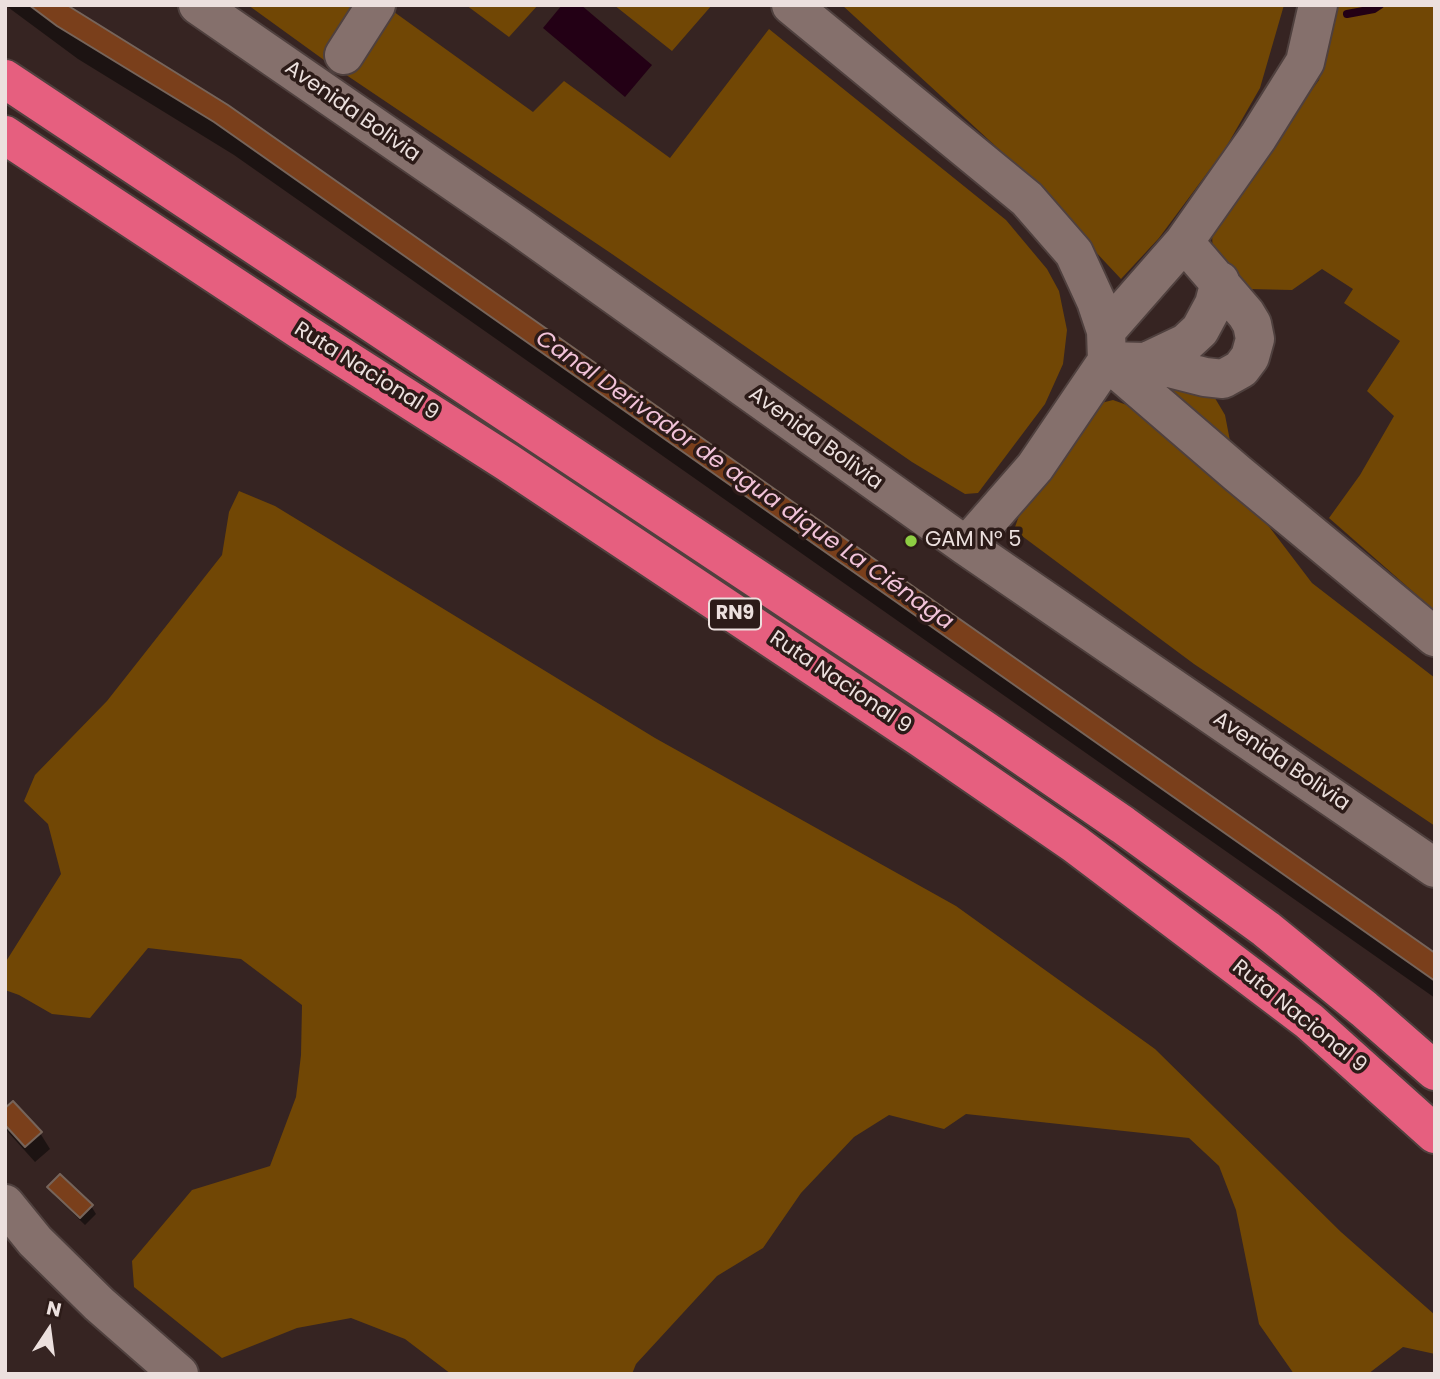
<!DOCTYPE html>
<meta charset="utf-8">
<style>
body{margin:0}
#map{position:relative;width:1440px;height:1379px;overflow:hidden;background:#362422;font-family:Poppins,sans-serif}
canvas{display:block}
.frame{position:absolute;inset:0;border:7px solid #ece0de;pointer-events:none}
.north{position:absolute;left:14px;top:1295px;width:70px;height:70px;-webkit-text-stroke:5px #2c1b18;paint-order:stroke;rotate:13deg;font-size:19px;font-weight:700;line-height:28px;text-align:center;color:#ece0de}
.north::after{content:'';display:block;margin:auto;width:24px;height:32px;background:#ece0de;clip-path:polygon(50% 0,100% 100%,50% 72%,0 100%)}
</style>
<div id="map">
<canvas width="1440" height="1379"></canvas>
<div class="frame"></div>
<div class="north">N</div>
</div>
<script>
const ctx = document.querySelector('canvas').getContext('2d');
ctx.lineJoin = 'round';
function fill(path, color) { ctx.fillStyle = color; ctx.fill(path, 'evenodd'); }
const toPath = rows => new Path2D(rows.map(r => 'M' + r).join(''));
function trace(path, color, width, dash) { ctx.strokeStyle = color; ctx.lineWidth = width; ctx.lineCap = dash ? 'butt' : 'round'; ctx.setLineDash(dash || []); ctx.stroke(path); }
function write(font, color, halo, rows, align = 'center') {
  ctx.font = font + ' Poppins,sans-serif'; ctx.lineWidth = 7; ctx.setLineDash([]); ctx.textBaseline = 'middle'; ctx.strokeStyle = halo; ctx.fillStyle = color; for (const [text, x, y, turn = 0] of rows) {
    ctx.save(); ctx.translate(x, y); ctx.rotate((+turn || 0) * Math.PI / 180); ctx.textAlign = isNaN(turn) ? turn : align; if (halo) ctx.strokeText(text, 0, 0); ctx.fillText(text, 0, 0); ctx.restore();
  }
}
const green = toPath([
 [248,5,363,5,390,9,533,112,564,81,670,158,769,29,1006,220,1047,269,1059,291,1067,330,1063,364,1045,404,978,493,965,494,912,462,612,254,324,60],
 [466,5,538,5,509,37],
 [614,5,712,5,672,51],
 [842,5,1284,5,1260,88,1225,149,1159,238,1121,279,1003,153],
 [1333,5,1435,5,1435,611,1329,518,1360,475,1394,416,1367,391,1400,341,1344,303,1353,289,1322,269,1292,290,1248,289,1213,257,1212,233,1273,142,1319,80],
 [1135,374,1212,393,1225,415,1232,451],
 [1113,400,1138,409,1245,495,1312,583,1435,678,1435,826,1194,664,1022,536,1015,527,1021,510,1093,405],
 [239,491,275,506,655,738,956,906,1155,1049,1341,1232,1435,1315,1435,1354,1403,1347,1368,1374,1294,1374,1259,1324,1236,1210,1219,1166,1189,1138,966,1114,944,1129,889,1115,854,1137,801,1193,763,1248,717,1276,636,1364,632,1374,451,1374,405,1339,351,1318,297,1328,222,1358,134,1287,132,1261,192,1190,270,1166,296,1097,301,1055,302,1005,241,959,148,948,90,1018,52,1014,19,995,5,990,5,963,61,874,48,824,24,801,35,775,107,701,222,555,229,512]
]);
const water = toPath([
 [562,5,581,5,652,65,625,97,543,28]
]);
const shadow = toPath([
 [5,5,64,5,1435,955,1435,998,234,155,78,59],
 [5,1110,40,1133,50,1149,35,1162,8,1132,5,1127],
 [49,1188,91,1206,96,1214,85,1225,54,1195]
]);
const stream = toPath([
 [1347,14,1374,9,1380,5]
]);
const building = toPath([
 [29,5,67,5,228,105,1435,953,1435,981,214,122,57,26,29,5],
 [13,1101,42,1132,25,1147,5,1125,5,1108,13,1101],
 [60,1174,93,1205,80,1218,47,1187,60,1174]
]);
const minor = toPath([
 [198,5,518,226,966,546,1435,868],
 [791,5,1027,199,1074,253,1096,301,1106,331],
 [344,55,376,5],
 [1107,361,1237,473,1435,637],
 [1107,361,1146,362,1205,377,1223,379,1241,369,1250,357,1255,339,1252,324,1246,314,1184,242],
 [1146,362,1186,343,1200,330,1214,304,1220,281],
 [966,546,1035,467,1107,361,1106,331,1184,242,1258,137,1305,62,1318,5],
 [5,1204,35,1241,99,1304,179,1374]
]);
const highway = toPath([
 [5,79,983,729,1123,825,1266,929,1364,1009,1435,1071],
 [5,135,300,330,507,462,921,738,1075,844,1309,1021,1435,1134]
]);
const markers = [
 [911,541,7,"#8ece43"]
];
const shields = [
 [735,614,52]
];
const shieldNames = [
 ["RN9",735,614]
];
const streetNames = [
 ["Avenida Bolivia",352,112,35],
 ["Ruta Nacional 9",366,372,32],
 ["Avenida Bolivia",815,439,36],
 ["Ruta Nacional 9",840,683,34],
 ["Avenida Bolivia",1281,762,34],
 ["Ruta Nacional 9",1299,1017,39]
];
const poiNames = [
 ["GAM N° 5",925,541]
];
const waterNames = [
 ["Canal Derivador de agua dique La Ciénaga",744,481,35]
];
fill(green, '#714705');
fill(water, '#230015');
fill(shadow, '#0007');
trace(stream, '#230015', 8);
fill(building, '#7a3f1b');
trace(building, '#76645a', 2);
trace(minor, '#4f403e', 42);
trace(highway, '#4f403e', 42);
trace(minor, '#85706c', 38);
trace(highway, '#e65f7f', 38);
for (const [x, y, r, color] of markers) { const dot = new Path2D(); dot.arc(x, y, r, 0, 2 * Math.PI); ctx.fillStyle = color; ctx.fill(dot); trace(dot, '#2c1b18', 2.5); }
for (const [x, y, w] of shields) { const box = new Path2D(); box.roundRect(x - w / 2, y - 15.5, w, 31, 5); ctx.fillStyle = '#2c1b18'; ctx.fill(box); trace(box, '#ece0de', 2); }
write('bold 19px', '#ece0de', null, shieldNames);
write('21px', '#ece0de', '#2c1b18', streetNames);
write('21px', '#ece0de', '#2c1b18', poiNames, 'left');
write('italic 23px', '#f2c3d9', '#2c1b18', waterNames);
</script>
